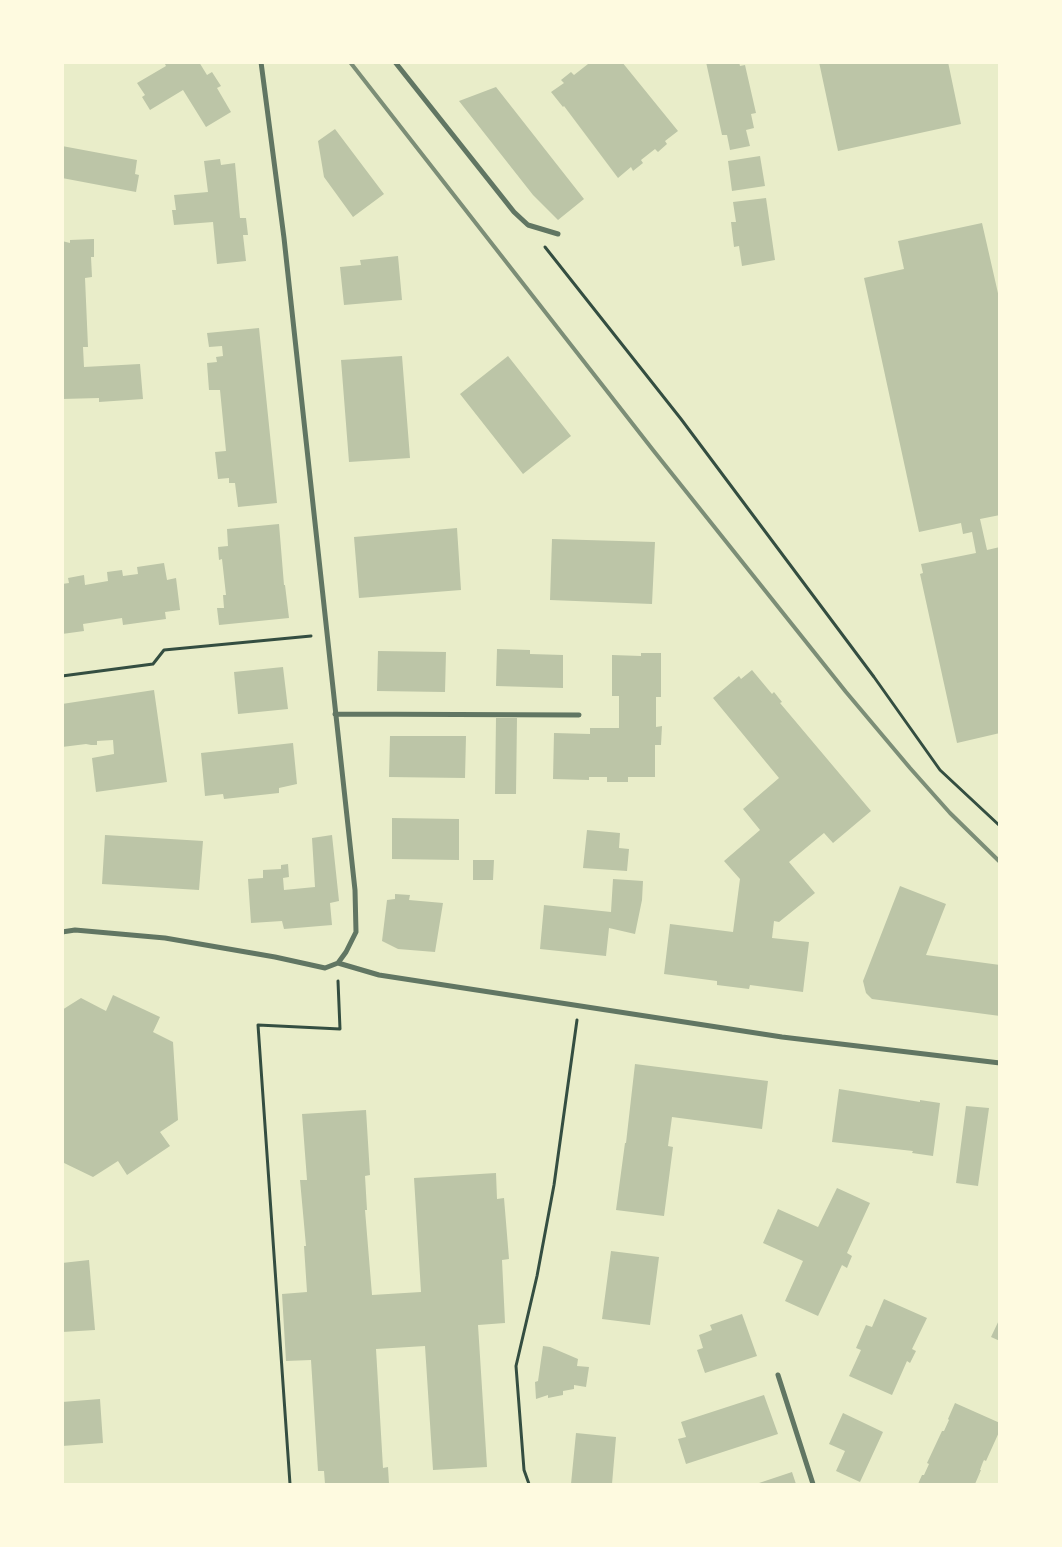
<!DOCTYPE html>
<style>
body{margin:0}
#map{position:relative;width:1062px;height:1547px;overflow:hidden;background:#e9edc9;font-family:"DejaVu Sans",sans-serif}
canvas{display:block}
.frame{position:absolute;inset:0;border:64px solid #fefae0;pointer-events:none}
</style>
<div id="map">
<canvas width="1062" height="1547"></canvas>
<div class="frame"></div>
</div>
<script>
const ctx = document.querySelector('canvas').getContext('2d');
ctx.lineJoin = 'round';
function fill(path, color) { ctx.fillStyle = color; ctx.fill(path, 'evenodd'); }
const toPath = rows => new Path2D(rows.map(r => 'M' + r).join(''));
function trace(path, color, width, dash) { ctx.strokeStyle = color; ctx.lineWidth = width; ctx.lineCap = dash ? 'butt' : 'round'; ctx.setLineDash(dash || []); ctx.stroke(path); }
const building = toPath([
 [164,62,199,62,207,75,212,72,221,86,217,88,231,112,206,127,183,90,150,110,142,97,145,95,137,83,166,66],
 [587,62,622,62,678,131,665,141,667,144,658,152,655,149,641,160,643,163,633,171,631,167,618,178,564,106,563,107,551,92,564,83,561,80,571,72,574,75,588,64],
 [706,62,739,62,740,66,745,65,756,113,751,114,754,128,746,130,750,146,730,150,727,135,722,135],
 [819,62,948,62,961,124,838,151],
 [496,87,584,199,558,220,533,195,459,101],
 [335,129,384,194,353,217,324,177,318,141],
 [62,146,137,160,135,174,139,175,136,192,62,178],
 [760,156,765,186,732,191,728,161],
 [220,159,221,165,235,163,240,218,246,218,248,235,243,235,246,261,217,264,213,222,174,225,172,210,176,210,174,195,208,192,204,161],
 [766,198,775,260,742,266,739,246,734,247,731,222,736,222,733,202],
 [982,223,1000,302,1000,515,980,519,987,550,1000,547,1000,733,957,743,920,574,923,573,921,564,976,553,972,532,963,534,961,523,919,532,864,278,904,269,898,241],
 [94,239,94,257,91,257,92,277,85,278,88,347,83,347,84,367,140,364,143,399,99,402,99,398,62,399,62,241,70,243,70,240],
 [398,256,402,300,344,305,340,267,361,265,360,260],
 [259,328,277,503,238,507,235,483,229,483,229,478,218,479,215,452,226,451,220,390,209,390,207,363,217,362,216,357,223,356,222,346,209,347,207,333],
 [402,356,410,458,349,462,341,360],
 [508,356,571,436,523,474,460,394],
 [279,524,284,585,285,585,289,618,219,625,217,608,224,608,223,595,226,595,222,559,219,560,218,547,228,546,227,529],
 [457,528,461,590,359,598,354,537],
 [552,539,655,542,652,604,550,600],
 [164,563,167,580,176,578,180,610,165,612,166,619,123,625,122,618,83,624,84,631,62,634,62,584,69,583,68,578,84,575,85,585,108,581,107,572,122,570,123,576,138,574,137,567],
 [497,649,530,650,530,654,563,655,563,688,496,686],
 [378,651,446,652,445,692,377,691],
 [641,653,661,653,661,697,656,697,656,727,662,726,661,745,655,745,655,777,628,777,628,782,607,782,607,777,589,777,589,780,553,779,554,733,590,734,590,728,619,728,619,696,612,696,612,655,641,656],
 [283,667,288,709,238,714,234,672],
 [752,670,772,694,774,692,782,702,780,703,871,811,833,843,824,833,789,862,815,893,779,922,774,921,772,938,809,942,803,992,750,985,749,989,717,985,717,981,664,974,670,924,733,932,740,879,724,861,760,830,743,809,779,778,713,698,739,676,741,679],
 [154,690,167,782,96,792,92,758,114,754,113,740,97,741,97,745,91,745,86,744,62,747,62,704],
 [496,718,517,718,516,794,495,794],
 [390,736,466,736,465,778,389,777],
 [293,743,297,784,279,788,279,793,224,799,223,794,205,796,201,753],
 [392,818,459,819,459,860,392,859],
 [587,830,620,833,619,848,629,849,627,871,583,868],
 [105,835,203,841,199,890,102,884],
 [332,835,339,901,330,903,332,925,284,929,282,921,251,923,248,879,263,878,263,870,281,869,281,865,288,864,289,877,283,878,284,890,315,887,312,838],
 [473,860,494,860,493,880,473,880],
 [613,879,643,881,642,900,635,934,609,928,606,956,540,949,544,905,611,912],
 [900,886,946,904,926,955,1000,965,1000,1016,872,999,866,993,863,981],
 [395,894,410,895,409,900,443,903,435,952,398,949,382,941,387,900,395,899],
 [113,995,160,1017,153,1032,173,1042,178,1120,160,1132,170,1146,127,1175,118,1161,93,1177,62,1162,62,1010,81,998,106,1011],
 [635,1064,768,1081,762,1129,672,1117,668,1146,673,1147,664,1216,616,1210,625,1143,626,1143],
 [839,1089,920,1102,920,1100,940,1103,933,1156,912,1153,913,1151,832,1142],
 [966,1106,989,1108,978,1186,956,1183],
 [366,1110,370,1175,365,1176,367,1210,365,1210,372,1295,421,1292,414,1178,496,1173,497,1199,504,1198,509,1259,502,1260,505,1323,478,1325,487,1467,433,1470,425,1346,376,1349,383,1468,388,1467,389,1484,325,1484,324,1471,318,1471,311,1360,286,1361,282,1294,307,1292,304,1246,306,1246,300,1180,307,1180,302,1114],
 [837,1188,870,1203,847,1253,852,1256,847,1268,842,1265,818,1316,785,1301,803,1261,763,1243,778,1209,818,1227],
 [611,1251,659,1257,650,1325,602,1319],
 [89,1260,95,1330,62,1332,62,1263],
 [884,1299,927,1318,912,1349,916,1351,910,1363,907,1361,892,1395,849,1376,861,1350,856,1348,866,1325,872,1327],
 [742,1314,757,1356,705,1373,697,1350,703,1348,699,1335,712,1330,710,1325],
 [1000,1318,1000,1341,991,1337],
 [543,1346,550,1347,578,1359,577,1366,589,1367,586,1387,574,1385,574,1389,563,1391,563,1395,548,1398,548,1395,536,1399,535,1382,538,1381],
 [764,1395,778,1434,686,1464,678,1439,686,1437,681,1422],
 [100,1399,103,1443,62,1446,62,1402],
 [955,1403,1000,1423,1000,1430,986,1461,984,1460,983,1462,980,1470,981,1470,975,1484,918,1484,922,1475,924,1475,929,1464,927,1463,942,1431,944,1431,949,1420,948,1419],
 [843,1413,883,1432,860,1482,836,1471,845,1451,829,1444],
 [576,1433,616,1437,612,1484,571,1484],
 [792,1472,796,1484,756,1484]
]);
const path = toPath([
 [545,247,681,419,874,677,940,770,1000,826],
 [62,676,153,664,164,650,311,636],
 [290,1484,258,1025,340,1029,338,981],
 [529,1484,524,1470,516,1366,537,1276,554,1185,577,1020]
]);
const minor = toPath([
 [261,62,284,238,355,890,356,932,346,952,338,963],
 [395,62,514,212,528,225,558,234],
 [335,714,579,715],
 [62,932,75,930,165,938,275,957,325,968,338,963,379,975,782,1037,1000,1063],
 [778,1375,813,1484]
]);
const rail = toPath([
 [350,62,653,450,846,692,910,768,950,813,1000,862]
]);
fill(building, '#bcc5a7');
trace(path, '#344e41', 3);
trace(minor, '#617663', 5);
trace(rail, '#7c8e77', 4);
</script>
